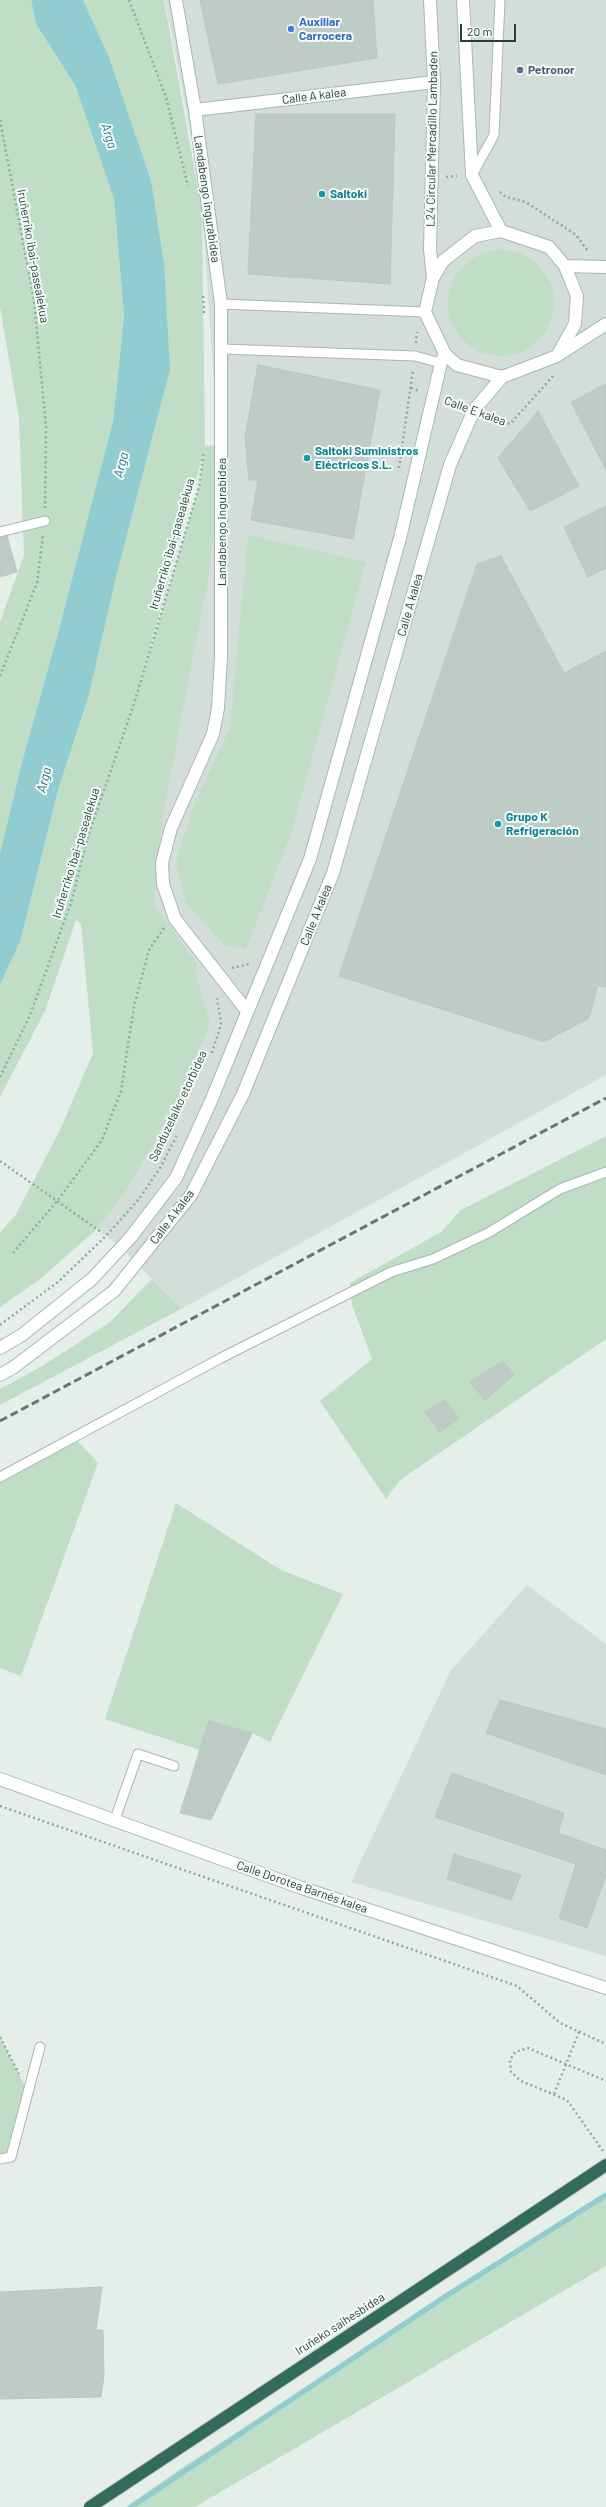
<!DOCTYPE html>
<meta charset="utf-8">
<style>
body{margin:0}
#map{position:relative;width:606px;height:2507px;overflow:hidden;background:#e6eeea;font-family:Barlow,sans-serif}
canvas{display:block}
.scale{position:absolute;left:460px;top:24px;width:56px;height:18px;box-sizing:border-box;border:2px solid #254037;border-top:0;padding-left:5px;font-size:12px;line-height:14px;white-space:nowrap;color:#254037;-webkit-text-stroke:3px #f6faf8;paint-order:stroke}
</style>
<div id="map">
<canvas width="606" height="2507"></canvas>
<div class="scale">20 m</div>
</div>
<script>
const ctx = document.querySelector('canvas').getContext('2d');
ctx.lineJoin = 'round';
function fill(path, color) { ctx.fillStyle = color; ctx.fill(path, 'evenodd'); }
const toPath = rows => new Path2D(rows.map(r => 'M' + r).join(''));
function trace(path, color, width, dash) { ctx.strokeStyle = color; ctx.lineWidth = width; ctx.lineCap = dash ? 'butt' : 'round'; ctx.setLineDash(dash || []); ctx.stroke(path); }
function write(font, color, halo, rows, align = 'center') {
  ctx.font = font + ' Barlow,sans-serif'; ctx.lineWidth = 4; ctx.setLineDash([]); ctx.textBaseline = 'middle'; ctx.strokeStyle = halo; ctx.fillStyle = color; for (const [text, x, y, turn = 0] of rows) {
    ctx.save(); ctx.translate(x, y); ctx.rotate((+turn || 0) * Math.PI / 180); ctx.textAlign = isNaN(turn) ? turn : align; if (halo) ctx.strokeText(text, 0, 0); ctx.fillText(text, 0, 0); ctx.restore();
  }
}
const built = toPath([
 [165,0,606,0,606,1075,181,1309,122,1248,58,1200,121,1091,218,445,201,189],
 [527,1585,606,1644,606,1956,351,1882,451,1670]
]);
const green = toPath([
 [0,0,31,0,36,24,75,85,114,199,124,316,113,421,58,633,22,762,0,853,0,622,24,555,19,418,0,307],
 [83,0,164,0,202,211,205,446,222,445,222,471,209,573,163,815,154,904,198,965,195,972,210,1024,179,1098,126,1191,97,1229,39,1280,0,1307,0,1232,15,1216,60,1130,93,1053,81,924,76,920,45,1011,0,1097,0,985,21,939,59,787,89,695,117,573,170,370,151,180,109,57],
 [204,451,199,487,142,677],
 '448 303a53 53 0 1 1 106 0a53 53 0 1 1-106 0Z',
 [248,535,366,562,291,834,246,949,224,945,186,904,176,862,192,809,230,728],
 [606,1136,606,1339,400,1480,386,1499,320,1401,372,1359,352,1305,350,1283,441,1232,461,1210],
 [508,1220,484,1240,457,1248],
 [152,1279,181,1309,0,1405,0,1389,44,1365,110,1322],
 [74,1437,98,1463,21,1676,0,1668,0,1477],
 [176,1503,281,1570,343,1594,270,1742,252,1733,209,1721,200,1750,105,1719],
 [0,2037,28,2092,11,2157,0,2159],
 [606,2193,606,2266,195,2507,126,2507,183,2467]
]);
const water = toPath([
 [31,0,83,0,109,57,151,180,164,264,170,370,117,573,89,695,59,787,21,939,0,985,0,853,22,762,58,633,113,421,124,316,114,199,75,85,36,24]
]);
const stream = toPath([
 [131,2507,446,2296,606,2195]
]);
const building = toPath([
 [200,0,373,0,377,58,218,84,200,0],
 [256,114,395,114,390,284,248,274,256,114],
 [258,365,380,390,353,539,251,520,258,480,249,480,245,437,258,365],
 [606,384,606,470,571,402,606,384],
 [538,411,579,486,530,511,498,458,538,411],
 [606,506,606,568,588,577,564,527,606,506],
 [7,536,17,572,0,577,0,538,7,536],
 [501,556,564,673,606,651,606,987,598,985,589,1018,544,1042,339,976,477,564,501,556],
 [503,1361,514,1375,485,1400,470,1382,503,1361],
 [444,1400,459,1418,440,1432,425,1412,444,1400],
 [500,1700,606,1729,606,1775,486,1733,500,1700],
 [209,1721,252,1733,211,1820,180,1813,209,1721],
 [452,1773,564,1813,558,1833,606,1850,606,1875,587,1928,559,1918,576,1864,435,1817,452,1773],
 [454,1854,521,1875,511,1900,447,1879,454,1854],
 [102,2287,96,2330,103,2330,104,2376,101,2397,0,2399,0,2292,102,2287]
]);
const path = toPath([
 [129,0,166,97,188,186],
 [0,120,34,301,46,427,45,508],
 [446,177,457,176],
 [500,192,506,197,526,202,576,235,588,251],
 [203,296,204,313],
 [416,343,417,332],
 [411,388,420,391],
 [448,401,460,405],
 [489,416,510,424,554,375],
 [399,468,413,370],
 [0,676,37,583,43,535],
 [232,968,250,964],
 [212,1053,221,1024,217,998],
 [0,1077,30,1015,71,903,88,836,134,704,199,487,204,451],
 [0,1161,101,1232],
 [13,1253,58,1200,102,1140,121,1091,134,1006,149,950,164,928],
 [0,1325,59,1281,106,1236,139,1199,160,1168,178,1133],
 [0,1806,517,1986,560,2023,606,2044],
 [0,2037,19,2074],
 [554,2094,579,2032],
 [603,2151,567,2100,521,2081,511,2072,510,2060,515,2052,528,2048,606,2081]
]);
const lane = toPath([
 [472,175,494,135,500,0],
 [221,304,425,312],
 [222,349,415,356,441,363],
 [0,532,45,521],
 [0,1477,221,1358,391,1272,433,1259,454,1249,488,1233,560,1189,606,1172],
 [114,1822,138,1754,174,1766],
 [0,2159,11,2157,40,2047]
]);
const street = toPath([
 [176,0,195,110,221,304,221,657,218,708,213,734,171,828,162,863,163,884,175,919,247,1011],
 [195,110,434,82]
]);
const secondary = toPath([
 [430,0,434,82,430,249,433,278],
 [463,0,472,175,501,231],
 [501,231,549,247,565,266,577,296,575,324,557,356,502,377,457,365,445,354,425,312,433,278,443,261,475,236,501,231],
 [565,266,606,267],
 [558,355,606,324],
 [0,1348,22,1335,92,1279,131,1237,176,1178,211,1101,310,859,400,538,441,363,445,354],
 [0,1375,14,1367,114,1291,191,1195,243,1094,333,873,450,465,474,410,502,377],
 [0,1779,302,1888,606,1988]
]);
const highway = toPath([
 [90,2507,606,2165]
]);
const rail = toPath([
 [0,1421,606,1098]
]);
const markers = [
 [291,29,4,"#3f7fe0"],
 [520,70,4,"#5c6f8a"],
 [322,194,4,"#0f9aa8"],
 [307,458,4,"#0f9aa8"],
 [498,824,4,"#0f9aa8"]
];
const shopNames = [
 ["Auxiliar",299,22],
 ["Carrocera",299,36]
];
const serviceNames = [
 ["Petronor",528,70]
];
const streetNames = [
 ["Calle A kalea",314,96,-7],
 ["L24 Circular Mercadillo Lambaden",432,139,-89],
 ["Landabengo ingurabidea",207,199,82],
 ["Iruñerriko ibai-pasealekua",33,256,80],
 ["Calle E kalea",475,411,20],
 ["Landabengo ingurabidea",222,522,-90],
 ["Iruñerriko ibai-pasealekua",172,544,-74],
 ["Calle A kalea",410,605,-74],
 ["Iruñerriko ibai-pasealekua",76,853,-73],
 ["Calle A kalea",316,915,-68],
 ["Sanduzelaiko etorbidea",178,1106,-65],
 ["Calle A kalea",172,1217,-53],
 ["Calle Dorotea Barnés kalea",302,1887,19],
 ["Iruñeko saihesbidea",340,2324,-33]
];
const cultureNames = [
 ["Saltoki",330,194],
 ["Saltoki Suministros",315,451],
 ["Eléctricos S.L.",315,465],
 ["Grupo K",506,817],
 ["Refrigeración",506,831]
];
const waterNames = [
 ["Arga",109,136,72],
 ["Arga",121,465,-76],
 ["Arga",44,780,-76]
];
fill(built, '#d4ded9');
fill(green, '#c0dec6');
fill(water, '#91ccd0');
trace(stream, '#91ccd0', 5.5);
fill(building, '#beccc5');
trace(building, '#b8c8c0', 1);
trace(lane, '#a8b6b1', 11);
trace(street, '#a8b6b1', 14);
trace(secondary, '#a4bab1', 14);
trace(highway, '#c2cac7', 14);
trace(path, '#87b0a0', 2.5, [2, 3]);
trace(lane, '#fff', 9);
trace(street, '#fff', 12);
trace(secondary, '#fff', 12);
trace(highway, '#326b5b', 12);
trace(rail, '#607b72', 3, [8, 4]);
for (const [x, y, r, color] of markers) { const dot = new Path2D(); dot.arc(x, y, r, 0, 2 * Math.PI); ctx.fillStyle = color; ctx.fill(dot); trace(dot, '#f6faf8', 1.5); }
write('bold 12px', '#366cbe', '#f6faf8', shopNames, 'left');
write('bold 12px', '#4e5e75', '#f6faf8', serviceNames, 'left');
write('12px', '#254037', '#f6faf8', streetNames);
write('bold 12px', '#0d838f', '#f6faf8', cultureNames, 'left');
write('italic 13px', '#20737b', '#f6faf8', waterNames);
</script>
